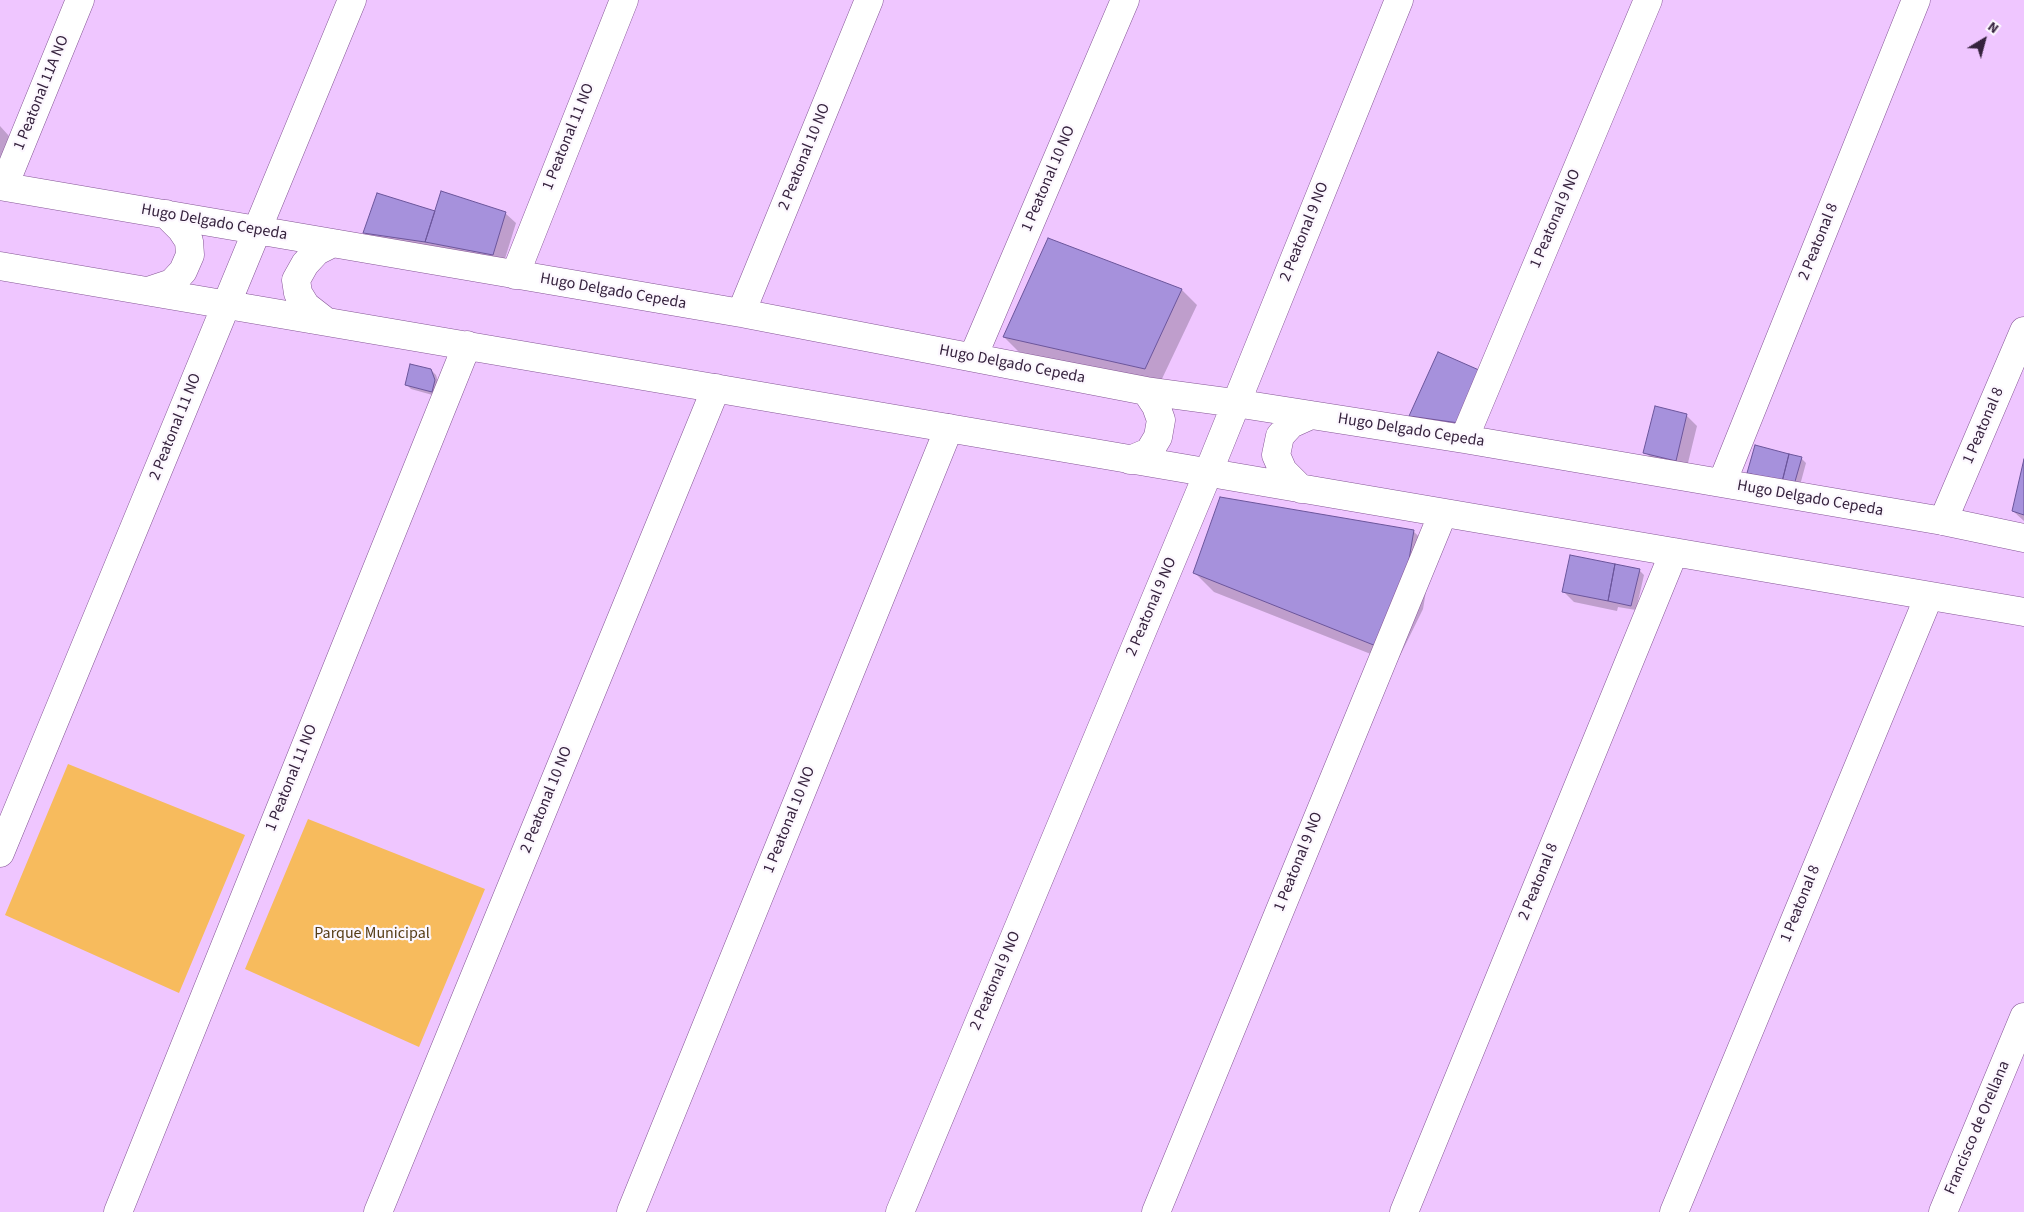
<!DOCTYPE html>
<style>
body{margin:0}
#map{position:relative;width:2024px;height:1212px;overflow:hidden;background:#efc6ff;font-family:"Source Sans 3",sans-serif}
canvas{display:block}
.north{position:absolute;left:1959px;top:15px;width:50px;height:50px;-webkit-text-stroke:4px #fcf7fe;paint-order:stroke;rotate:37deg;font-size:14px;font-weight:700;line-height:20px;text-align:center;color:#35223d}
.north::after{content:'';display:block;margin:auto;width:18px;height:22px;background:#35223d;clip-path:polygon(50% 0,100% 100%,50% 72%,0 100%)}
</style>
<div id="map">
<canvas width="2024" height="1212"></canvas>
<div class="north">N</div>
</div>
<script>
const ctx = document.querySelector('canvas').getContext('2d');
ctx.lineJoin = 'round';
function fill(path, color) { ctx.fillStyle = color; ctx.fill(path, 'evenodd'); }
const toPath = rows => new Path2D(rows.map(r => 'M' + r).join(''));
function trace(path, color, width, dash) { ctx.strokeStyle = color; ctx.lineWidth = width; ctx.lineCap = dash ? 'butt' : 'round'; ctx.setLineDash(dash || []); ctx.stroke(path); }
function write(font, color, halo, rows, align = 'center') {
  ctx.font = font + ' "Source Sans 3",sans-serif'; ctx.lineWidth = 4.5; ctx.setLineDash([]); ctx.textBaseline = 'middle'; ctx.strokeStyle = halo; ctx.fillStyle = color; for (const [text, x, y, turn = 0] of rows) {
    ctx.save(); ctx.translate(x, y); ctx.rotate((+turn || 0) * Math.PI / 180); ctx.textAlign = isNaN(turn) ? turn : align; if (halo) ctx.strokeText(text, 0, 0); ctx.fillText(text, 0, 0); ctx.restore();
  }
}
const green = toPath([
 [68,764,245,835,179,993,5,915],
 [308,819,485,889,419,1047,245,969]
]);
const shadow = toPath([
 [0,126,9,136,0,162],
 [434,212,505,213,516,223,503,265,384,252,365,233],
 [1049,240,1182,290,1197,305,1160,383,1019,352,1004,337],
 [1438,354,1477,433,1420,425,1410,416],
 [431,370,436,375,439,385,436,396,411,389,406,384],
 [1656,407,1687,416,1697,426,1686,471,1655,462,1645,452],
 [1801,458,1806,463,1799,489,1753,478,1748,473],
 [2024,464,2024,521,2013,511],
 [1413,531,1433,550,1423,609,1396,664,1214,592,1194,572],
 [1639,570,1644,575,1636,610,1618,607,1617,611,1574,602,1564,592]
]);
const building = toPath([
 [441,191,506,212,493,255,425,242,441,191],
 [377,193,435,211,425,242,363,233,377,193],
 [1048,238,1182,289,1145,369,1003,337,1048,238],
 [1438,352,1488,374,1466,424,1409,416,1438,352],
 [410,364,431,369,435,380,432,392,405,385,410,364],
 [1655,406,1687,414,1676,461,1643,453,1655,406],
 [1755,445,1789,454,1782,482,1747,473,1755,445],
 [1789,454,1802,457,1794,485,1782,482,1789,454],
 [2024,459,2024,515,2012,511,2024,459],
 [1220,497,1414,530,1404,589,1376,646,1193,573,1220,497],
 [1570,555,1615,564,1608,601,1562,592,1570,555],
 [1615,564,1640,569,1631,606,1608,601,1615,564]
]);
const minor = toPath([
 [0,186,741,313,1146,391,1235,403,1464,439,1943,521,2024,538],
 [4,186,80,0],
 [0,266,2024,612],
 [515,275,624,0],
 [148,291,172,283,183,271,190,255,189,241,181,229,166,214],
 [741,313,869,0],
 [324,320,306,306,298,293,296,280,305,264,317,251,333,243],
 [973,357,1125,0],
 [1464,439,1648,0],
 [1130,460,1149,452,1158,437,1161,420,1156,406,1146,391],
 [1722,483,1916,0],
 [1301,489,1283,471,1276,455,1280,436,1291,424,1311,415],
 [1943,521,2024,331],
 [0,853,352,0],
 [118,1212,467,345],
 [378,1212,716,388],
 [631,1212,949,428],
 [900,1212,1208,473,1399,0],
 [1156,1212,1443,513],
 [1404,1212,1674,552],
 [1674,1212,1929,596],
 [1943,1212,2024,1017]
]);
const streetNames = [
 ["1 Peatonal 11A NO",42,93,-68],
 ["1 Peatonal 11 NO",569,137,-68],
 ["2 Peatonal 10 NO",805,157,-68],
 ["1 Peatonal 10 NO",1049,179,-67],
 ["1 Peatonal 9 NO",1556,219,-67],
 ["Hugo Delgado Cepeda",214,223,10],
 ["2 Peatonal 9 NO",1305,232,-68],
 ["2 Peatonal 8",1819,242,-68],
 ["Hugo Delgado Cepeda",613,292,10],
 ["Hugo Delgado Cepeda",1012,365,11],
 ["1 Peatonal 8",1984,426,-67],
 ["2 Peatonal 11 NO",176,427,-68],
 ["Hugo Delgado Cepeda",1411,431,9],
 ["Hugo Delgado Cepeda",1810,499,10],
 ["2 Peatonal 9 NO",1152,607,-67],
 ["1 Peatonal 11 NO",292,778,-68],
 ["2 Peatonal 10 NO",547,800,-68],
 ["1 Peatonal 10 NO",790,820,-68],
 ["1 Peatonal 9 NO",1299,862,-68],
 ["2 Peatonal 8",1539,882,-68],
 ["1 Peatonal 8",1801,904,-68],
 ["2 Peatonal 9 NO",996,981,-67],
 ["Francisco de Orellana",1978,1128,-67]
];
const parkNames = [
 ["Parque Municipal",372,934]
];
fill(green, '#f7bb5d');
fill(shadow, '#0003');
fill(building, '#a691dc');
trace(building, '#6b559b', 1);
trace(minor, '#845695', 29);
trace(minor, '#fff', 28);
write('16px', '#35223d', '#fcf7fe', streetNames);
write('16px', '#553c15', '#fcf7fe', parkNames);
</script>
